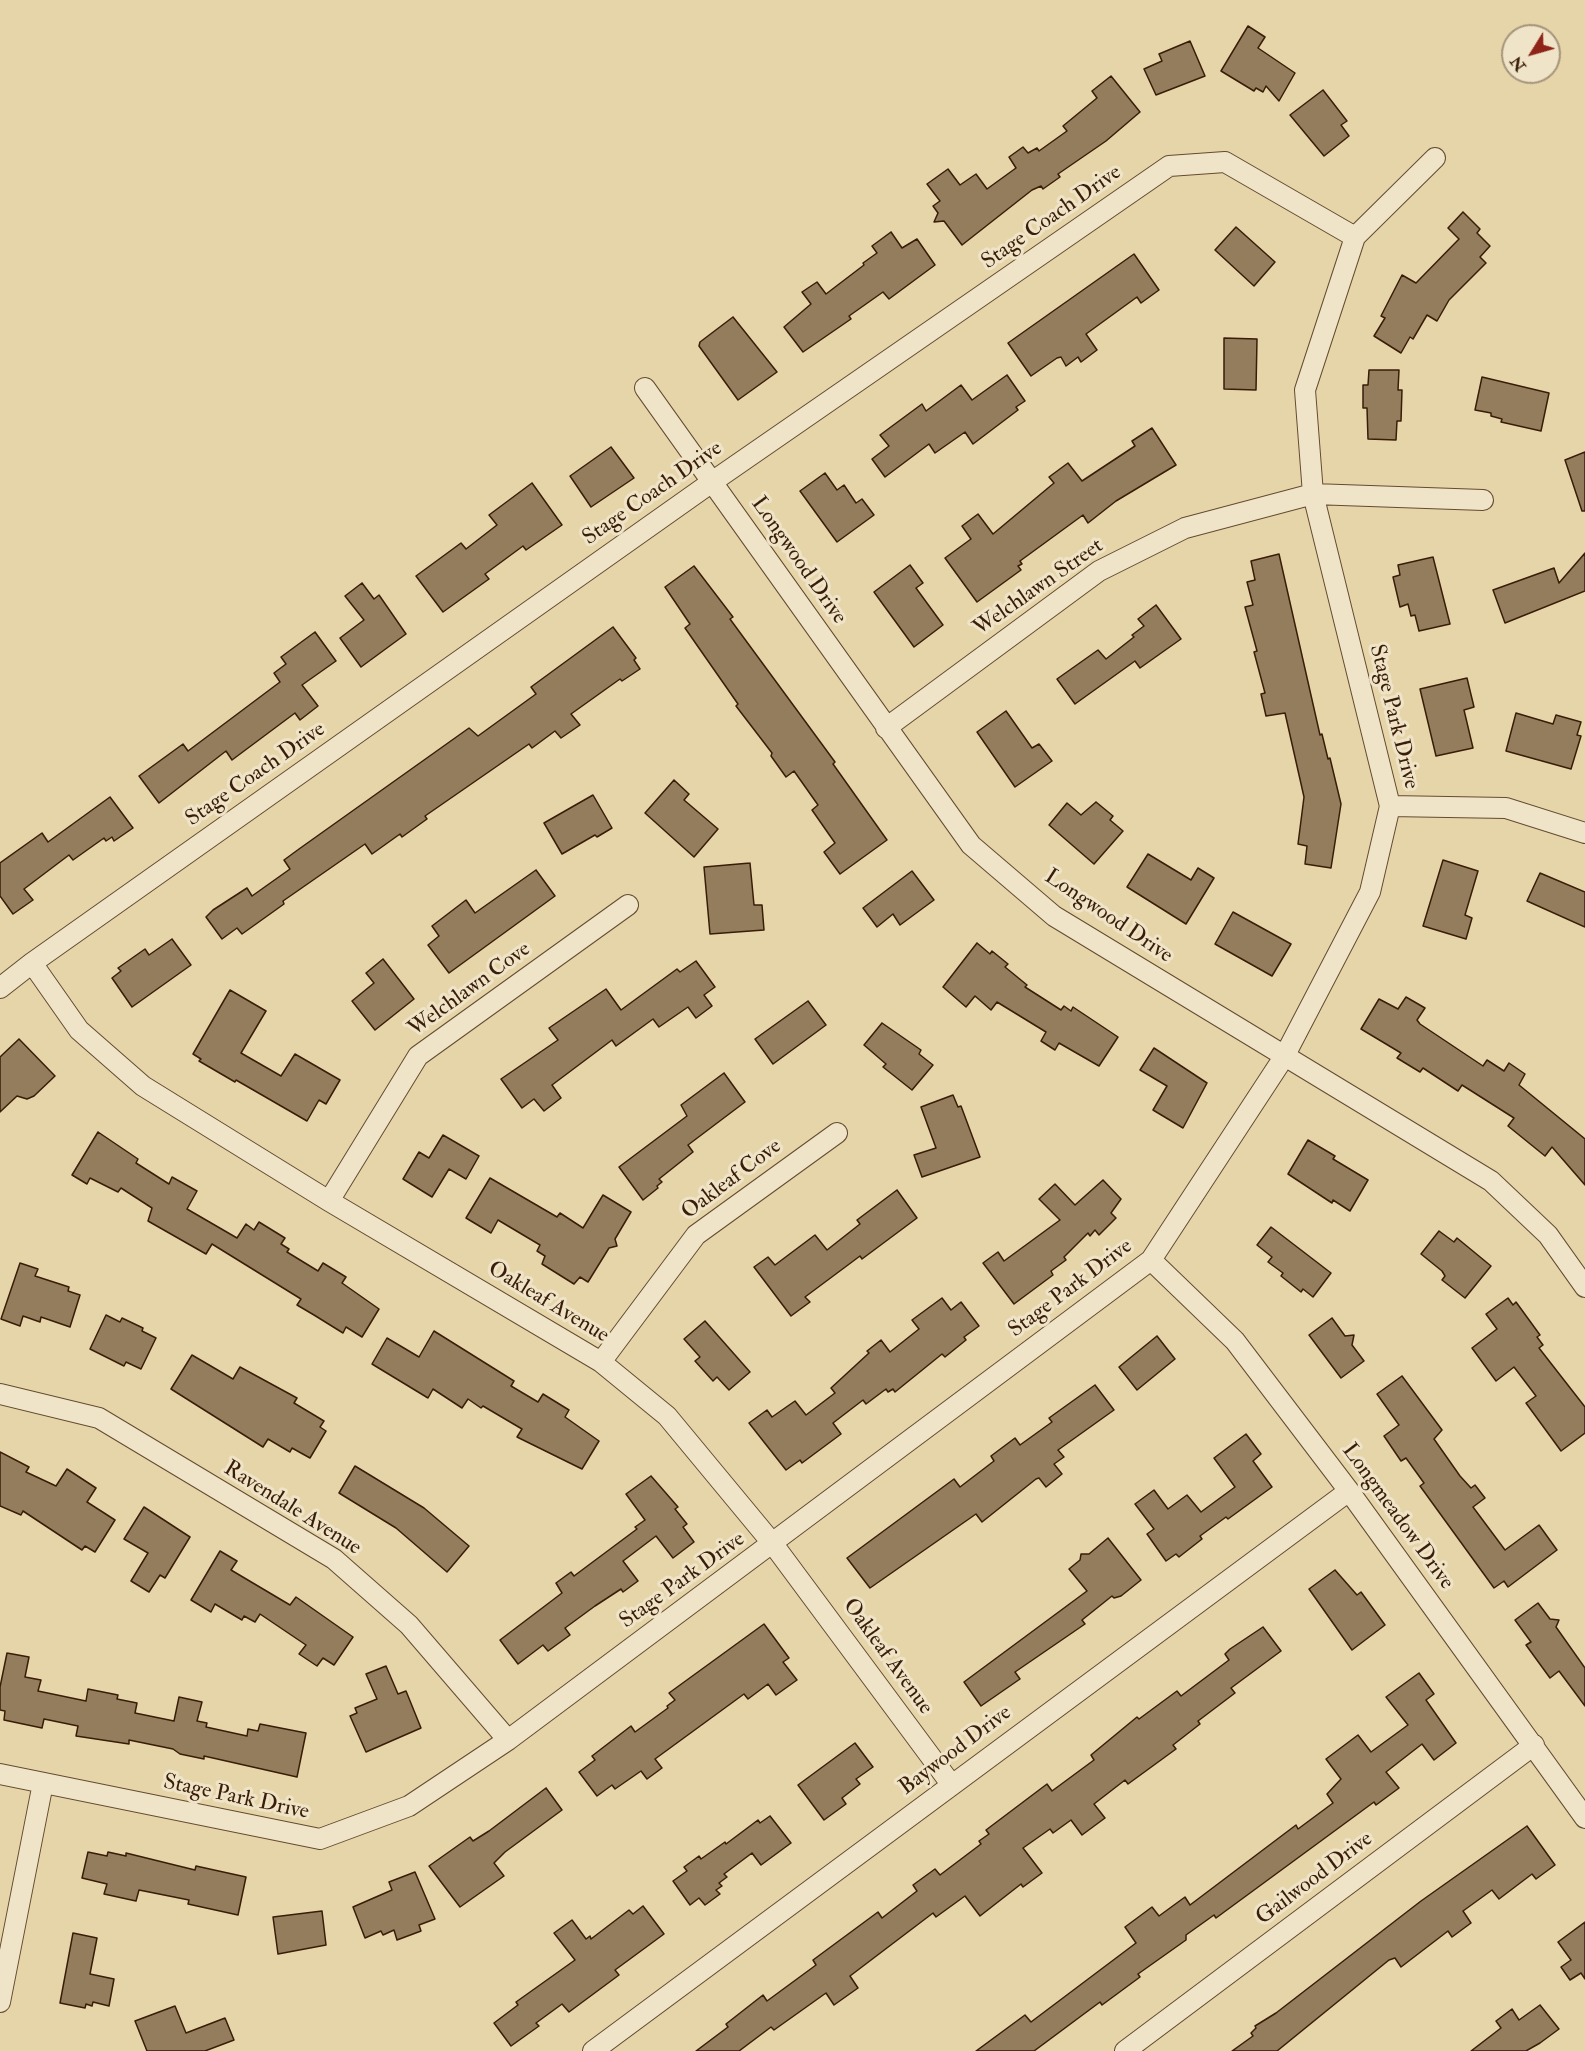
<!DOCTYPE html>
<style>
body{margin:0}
#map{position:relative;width:1585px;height:2051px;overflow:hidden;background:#e7d5aa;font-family:"IM FELL Double Pica",serif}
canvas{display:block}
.north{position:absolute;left:1501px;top:24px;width:60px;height:60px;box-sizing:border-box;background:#efe4c8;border:2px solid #a6947b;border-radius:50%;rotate:233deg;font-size:16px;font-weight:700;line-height:24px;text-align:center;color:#391d08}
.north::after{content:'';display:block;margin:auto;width:21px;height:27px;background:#8f2418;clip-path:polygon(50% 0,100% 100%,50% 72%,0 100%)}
</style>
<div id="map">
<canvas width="1585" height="2051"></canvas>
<div class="north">N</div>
</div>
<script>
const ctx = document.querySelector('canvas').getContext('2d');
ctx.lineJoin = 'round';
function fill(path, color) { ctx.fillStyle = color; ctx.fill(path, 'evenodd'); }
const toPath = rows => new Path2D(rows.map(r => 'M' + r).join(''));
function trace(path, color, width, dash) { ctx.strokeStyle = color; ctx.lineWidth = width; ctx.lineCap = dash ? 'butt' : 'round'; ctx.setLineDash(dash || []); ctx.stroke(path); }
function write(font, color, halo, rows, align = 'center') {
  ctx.font = font + ' "IM FELL Double Pica",serif'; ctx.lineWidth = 6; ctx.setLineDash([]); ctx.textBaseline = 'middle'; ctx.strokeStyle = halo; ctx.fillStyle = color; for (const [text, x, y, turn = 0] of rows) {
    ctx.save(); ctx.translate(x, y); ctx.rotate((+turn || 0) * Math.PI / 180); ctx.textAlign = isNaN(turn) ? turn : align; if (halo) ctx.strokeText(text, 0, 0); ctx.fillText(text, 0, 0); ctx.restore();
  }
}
const building = toPath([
 [1248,26,1265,37,1258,48,1295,73,1279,101,1266,86,1263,92,1256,88,1254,91,1221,71,1248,26],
 [1190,41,1205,76,1156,95,1144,69,1162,61,1159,54,1190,41],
 [1111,76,1140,112,1106,141,1058,174,1060,177,1043,189,1041,186,1032,190,962,245,944,221,934,222,938,213,933,206,940,201,927,184,948,169,960,185,976,174,987,189,1016,168,1009,157,1023,147,1028,153,1037,148,1039,151,1067,131,1063,126,1097,98,1092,91,1111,76],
 [1323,90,1347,121,1341,125,1349,136,1324,156,1290,115,1323,90],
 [1463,212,1480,229,1477,233,1490,246,1480,257,1486,263,1449,300,1437,321,1427,315,1413,339,1410,337,1401,353,1374,336,1385,318,1381,316,1402,275,1416,283,1459,239,1448,228,1463,212],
 [1236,227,1275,262,1254,286,1215,250,1236,227],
 [891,232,902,248,917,239,935,265,889,299,883,292,849,316,851,319,803,352,784,327,811,304,802,292,817,282,826,294,864,265,863,263,877,253,872,246,891,232],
 [1134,254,1159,290,1141,303,1137,297,1086,334,1097,350,1081,362,1078,357,1066,366,1061,357,1057,358,1031,376,1008,343,1134,254],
 [733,317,777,372,738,400,699,346,700,342,733,317],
 [1224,338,1257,339,1256,390,1224,389,1224,338],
 [1369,370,1399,370,1398,390,1402,390,1401,421,1397,421,1396,440,1368,439,1367,408,1363,408,1363,385,1368,385,1369,370],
 [1007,375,1025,401,1016,407,1018,410,973,444,965,432,935,453,929,444,885,477,872,459,889,446,880,435,922,404,926,411,961,385,972,400,1007,375],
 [1482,377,1549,393,1541,431,1501,422,1502,419,1491,416,1491,413,1475,410,1482,377],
 [1152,428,1176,465,1116,501,1088,523,1083,515,1020,561,1022,564,1018,566,1021,570,977,602,945,558,971,539,962,526,978,514,993,534,1054,483,1049,477,1068,463,1082,481,1135,446,1132,441,1152,428],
 [611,447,634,478,591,507,570,476,611,447],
 [1585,452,1585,511,1582,511,1565,460,1585,452],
 [825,473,837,490,844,485,856,503,862,499,874,515,837,542,800,491,825,473],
 [532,483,562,525,526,550,523,546,485,574,489,579,443,612,416,576,461,543,466,549,497,525,489,515,532,483],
 [1585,553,1585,591,1505,623,1493,590,1554,568,1559,583,1585,553],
 [1279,554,1320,735,1322,734,1328,759,1330,758,1341,804,1331,868,1305,864,1307,846,1298,844,1304,797,1285,713,1266,716,1261,694,1265,693,1254,652,1257,651,1245,607,1253,605,1247,582,1255,580,1251,561,1279,554],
 [1433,557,1450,624,1419,631,1415,615,1411,616,1408,604,1400,607,1393,577,1400,575,1398,565,1433,557],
 [910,565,923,583,916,588,943,625,914,647,874,592,910,565],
 [694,566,733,617,730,619,835,762,833,764,887,840,840,874,824,852,835,843,812,810,818,805,794,771,786,777,771,756,772,753,736,706,738,704,685,628,690,624,665,587,694,566],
 [362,583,374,599,379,595,406,634,361,667,340,638,364,620,345,596,362,583],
 [1156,605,1181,639,1140,668,1135,661,1075,704,1057,679,1098,650,1106,659,1134,637,1132,635,1144,626,1138,619,1156,605],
 [613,627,636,658,634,660,640,669,622,681,620,679,571,714,580,725,561,738,555,731,532,748,529,744,425,816,427,819,402,837,400,834,372,854,365,844,283,901,284,904,242,934,237,928,222,939,206,917,213,910,247,888,252,896,290,869,284,860,299,849,469,728,478,736,536,694,531,687,613,627],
 [315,632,336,661,302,685,318,706,300,720,295,713,232,760,226,751,159,803,139,776,183,744,188,751,280,682,274,673,286,664,281,657,315,632],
 [1467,678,1474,707,1464,710,1473,748,1436,756,1420,689,1467,678],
 [1006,711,1032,748,1039,744,1052,761,1015,787,977,732,1006,711],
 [1516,713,1553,724,1556,715,1581,722,1577,735,1581,736,1571,769,1506,751,1516,713],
 [674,780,689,794,684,800,718,829,694,857,645,813,674,780],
 [593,795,612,828,597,837,595,835,562,854,544,823,593,795],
 [110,797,133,828,114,841,112,837,106,841,104,838,73,860,69,855,24,889,33,900,13,914,0,896,0,863,42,833,48,842,110,797],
 [1096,802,1113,816,1110,820,1123,831,1094,864,1049,825,1067,803,1081,815,1096,802],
 [1148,854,1191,880,1198,868,1214,878,1186,924,1127,887,1148,854],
 [1443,860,1478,871,1465,915,1472,918,1466,939,1423,926,1443,860],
 [750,863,754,905,762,905,764,930,710,934,704,867,750,863],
 [536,870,555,896,449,973,428,945,439,936,432,926,466,900,475,913,536,870],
 [912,871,934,900,900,925,893,914,877,927,863,908,912,871],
 [1540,873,1585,892,1585,927,1527,901,1540,873],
 [1233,912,1291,944,1272,976,1215,944,1233,912],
 [172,939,191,965,132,1007,112,978,121,971,118,968,145,949,149,955,172,939],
 [977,943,990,954,992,951,1008,964,1005,967,1027,985,1025,987,1061,1010,1064,1006,1071,1011,1073,1007,1118,1037,1099,1066,1059,1043,1055,1050,1041,1041,1046,1032,997,1002,991,1010,975,996,966,1007,943,987,977,943],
 [383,959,414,999,375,1030,352,1001,374,983,366,973,383,959],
 [696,961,715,987,704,995,712,1006,696,1018,688,1007,659,1027,653,1019,616,1046,612,1040,552,1085,561,1098,544,1111,534,1099,522,1108,501,1079,558,1040,549,1028,606,989,621,1010,677,969,680,972,696,961],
 [230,990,266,1011,241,1053,281,1076,295,1054,340,1080,326,1104,319,1100,307,1121,236,1080,235,1082,199,1061,201,1059,193,1054,230,990],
 [1406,997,1425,1008,1417,1020,1420,1024,1483,1066,1487,1060,1504,1071,1509,1063,1525,1074,1519,1085,1585,1139,1585,1185,1552,1147,1545,1156,1508,1126,1514,1118,1462,1085,1458,1091,1423,1068,1420,1072,1397,1058,1401,1053,1361,1029,1379,999,1398,1009,1406,997],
 [808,1001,826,1025,773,1064,755,1039,808,1001],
 [882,1023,921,1050,919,1054,933,1065,912,1090,883,1067,886,1064,864,1045,882,1023],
 [19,1039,55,1076,34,1096,27,1099,17,1096,0,1112,0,1057,19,1039],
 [1154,1048,1207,1083,1183,1128,1153,1110,1167,1086,1140,1070,1154,1048],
 [724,1073,745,1102,688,1145,693,1152,659,1179,662,1182,657,1186,658,1188,643,1200,619,1167,687,1116,681,1105,724,1073],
 [953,1095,958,1107,961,1106,980,1157,922,1177,914,1155,936,1148,921,1107,953,1095],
 [98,1132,138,1159,136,1163,169,1184,172,1177,197,1191,187,1209,237,1238,246,1224,254,1230,259,1222,285,1238,281,1244,289,1249,287,1252,318,1271,323,1263,346,1277,342,1283,379,1309,362,1337,346,1327,343,1333,314,1315,297,1305,301,1299,212,1244,206,1254,148,1221,152,1208,121,1188,118,1192,90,1178,87,1184,72,1175,98,1132],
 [443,1135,479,1156,466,1179,449,1169,432,1197,403,1179,419,1152,429,1158,443,1135],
 [1308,1140,1335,1156,1333,1159,1368,1180,1350,1211,1333,1200,1332,1203,1288,1174,1308,1140],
 [490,1178,557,1217,560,1213,583,1228,603,1195,631,1212,615,1239,617,1246,609,1248,588,1282,580,1277,574,1284,542,1264,545,1256,537,1251,540,1245,498,1220,491,1233,466,1218,490,1178],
 [1103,1180,1121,1199,1111,1213,1116,1218,1099,1235,1095,1230,1090,1236,1088,1233,1064,1257,1066,1260,1051,1271,1053,1275,1014,1304,983,1263,998,1252,1004,1261,1060,1220,1039,1199,1055,1184,1075,1205,1103,1180],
 [897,1190,917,1218,862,1259,860,1256,805,1297,810,1302,791,1316,754,1267,768,1257,775,1265,815,1235,827,1250,860,1224,857,1220,897,1190],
 [1271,1227,1331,1273,1313,1297,1303,1289,1301,1292,1281,1276,1283,1273,1268,1262,1272,1257,1257,1245,1271,1227],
 [1439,1231,1454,1242,1457,1238,1491,1266,1465,1298,1442,1280,1445,1276,1442,1271,1421,1254,1439,1231],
 [20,1263,38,1269,35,1276,69,1287,68,1291,80,1295,70,1327,41,1317,40,1322,23,1316,20,1326,1,1319,20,1263],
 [942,1298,951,1310,961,1302,979,1326,964,1337,966,1340,945,1357,942,1354,895,1392,893,1389,888,1392,886,1389,866,1404,863,1400,833,1423,841,1434,802,1463,800,1460,786,1470,749,1423,767,1410,772,1417,795,1401,806,1415,835,1393,831,1388,869,1353,867,1351,881,1340,890,1352,919,1329,912,1320,942,1298],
 [1508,1298,1513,1305,1516,1302,1540,1335,1537,1337,1543,1345,1539,1348,1585,1407,1585,1433,1561,1451,1526,1403,1536,1396,1514,1367,1496,1381,1472,1348,1497,1329,1486,1314,1508,1298],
 [106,1315,120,1322,122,1318,143,1328,142,1331,156,1338,141,1369,126,1362,124,1366,90,1349,106,1315],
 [1332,1318,1345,1336,1354,1335,1352,1345,1364,1361,1341,1378,1309,1335,1332,1318],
 [705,1321,750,1372,729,1390,717,1377,713,1381,695,1361,700,1357,684,1339,705,1321],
 [434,1331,514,1381,511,1386,538,1402,543,1394,569,1410,565,1417,599,1441,582,1469,517,1437,522,1429,483,1406,481,1408,468,1399,462,1408,433,1389,428,1398,372,1364,387,1338,419,1357,434,1331],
 [1157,1336,1175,1359,1137,1390,1119,1367,1157,1336],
 [192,1355,233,1379,240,1367,297,1398,294,1403,324,1421,320,1427,326,1431,310,1458,292,1448,290,1452,268,1439,263,1447,171,1389,192,1355],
 [1402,1376,1442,1430,1434,1439,1460,1476,1471,1488,1475,1485,1485,1498,1473,1507,1505,1550,1539,1525,1557,1550,1508,1587,1504,1581,1494,1588,1420,1486,1424,1483,1406,1458,1401,1461,1384,1436,1399,1425,1377,1394,1402,1376],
 [1095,1385,1114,1410,1058,1450,1064,1457,1054,1464,1062,1474,1046,1487,1039,1478,1036,1479,982,1522,976,1514,870,1588,847,1558,954,1479,960,1487,994,1461,991,1456,1015,1438,1020,1445,1052,1422,1049,1418,1095,1385],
 [1246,1434,1261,1454,1253,1461,1272,1487,1228,1519,1226,1517,1200,1536,1202,1539,1179,1557,1176,1554,1166,1561,1147,1534,1154,1529,1135,1504,1154,1490,1168,1509,1187,1495,1201,1512,1235,1487,1214,1458,1246,1434],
 [0,1452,29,1467,26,1472,56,1486,67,1469,96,1488,87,1502,115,1520,95,1552,85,1546,82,1550,23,1511,21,1515,0,1506,0,1452],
 [355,1466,424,1508,469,1546,447,1572,396,1528,339,1493,355,1466],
 [651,1476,678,1507,675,1509,687,1524,683,1527,694,1542,673,1558,656,1536,623,1561,638,1581,623,1592,621,1589,595,1606,565,1628,570,1635,548,1651,543,1645,518,1664,500,1640,562,1593,556,1583,571,1572,574,1576,637,1529,635,1527,645,1520,626,1494,651,1476],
 [144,1507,190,1537,165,1578,160,1575,149,1592,131,1581,148,1553,124,1539,144,1507],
 [1108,1538,1141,1580,1121,1596,1114,1598,1112,1596,1082,1620,1085,1624,1015,1672,1020,1679,981,1706,964,1682,1087,1591,1069,1569,1080,1560,1081,1554,1089,1554,1108,1538],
 [220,1551,237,1561,231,1570,290,1605,296,1597,353,1637,334,1665,323,1658,317,1666,299,1654,306,1645,260,1614,255,1622,244,1616,242,1620,215,1604,211,1612,191,1600,220,1551],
 [1335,1570,1357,1595,1361,1592,1385,1625,1352,1650,1309,1589,1335,1570],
 [1538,1603,1550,1619,1559,1620,1556,1627,1585,1668,1585,1706,1559,1671,1550,1678,1526,1645,1531,1642,1515,1620,1538,1603],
 [764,1624,789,1658,783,1662,797,1680,776,1695,768,1684,748,1699,744,1694,655,1759,662,1768,647,1779,641,1771,615,1789,612,1785,597,1796,579,1772,595,1760,592,1756,631,1726,635,1732,668,1708,667,1706,675,1700,669,1693,764,1624],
 [1263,1627,1281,1651,1231,1688,1235,1693,1198,1721,1200,1724,1173,1745,1176,1749,1128,1784,1125,1780,1094,1804,1105,1818,1082,1835,1071,1820,1053,1833,1050,1829,1023,1848,1042,1873,1023,1887,1021,1884,980,1916,965,1896,936,1917,933,1913,850,1976,858,1988,834,2005,826,1993,774,2030,771,2027,739,2051,696,2051,728,2027,726,2024,763,1995,767,2001,816,1965,813,1960,878,1912,882,1918,917,1891,913,1885,935,1869,940,1875,981,1844,979,1841,989,1834,986,1830,1047,1784,1052,1791,1094,1760,1091,1755,1137,1717,1139,1719,1177,1691,1181,1696,1229,1660,1225,1654,1230,1649,1263,1627],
 [7,1653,29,1657,25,1677,41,1680,38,1691,86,1701,88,1689,118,1695,117,1699,137,1703,135,1713,174,1721,179,1697,202,1702,197,1721,207,1723,206,1727,247,1736,248,1729,258,1731,260,1724,306,1733,297,1777,204,1756,204,1759,180,1754,173,1749,129,1740,129,1744,76,1736,78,1726,44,1719,42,1728,4,1720,5,1711,0,1710,0,1687,7,1653],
 [386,1666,398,1694,406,1691,421,1728,366,1752,350,1716,357,1713,355,1708,377,1699,366,1674,386,1666],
 [1419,1673,1434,1694,1426,1700,1456,1743,1434,1760,1422,1744,1386,1772,1399,1788,1376,1805,1374,1802,1216,1918,1214,1915,1186,1935,1186,1940,1138,1974,1140,1977,1102,2005,1100,2002,1034,2051,976,2051,1025,2015,1031,2022,1136,1943,1125,1927,1152,1907,1159,1916,1185,1897,1190,1905,1296,1825,1298,1829,1333,1803,1327,1794,1341,1779,1326,1759,1358,1735,1371,1752,1408,1725,1386,1697,1419,1673],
 [855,1743,873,1767,856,1779,860,1784,842,1798,846,1804,824,1820,798,1785,855,1743],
 [546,1788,562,1810,505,1852,494,1863,504,1876,460,1907,429,1866,470,1837,473,1841,489,1831,546,1788],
 [770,1816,791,1843,761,1865,752,1853,724,1874,727,1877,719,1883,722,1886,716,1890,720,1894,705,1905,699,1898,690,1905,673,1881,687,1871,684,1867,699,1856,701,1859,725,1842,726,1844,758,1820,760,1823,770,1816],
 [1527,1826,1555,1865,1536,1879,1532,1874,1499,1899,1492,1890,1463,1911,1471,1923,1452,1937,1448,1931,1401,1967,1395,1958,1389,1960,1277,2051,1232,2051,1253,2036,1251,2033,1256,2028,1255,2026,1276,2013,1421,1901,1527,1826],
 [88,1852,107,1856,108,1852,126,1856,126,1853,195,1870,196,1866,246,1877,238,1915,188,1904,189,1900,139,1890,136,1901,104,1894,107,1884,82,1878,88,1852],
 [415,1872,435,1919,419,1925,421,1931,397,1940,394,1930,383,1935,381,1931,365,1938,353,1907,392,1890,389,1882,415,1872],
 [643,1906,664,1934,615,1970,619,1975,569,2012,562,2004,536,2023,539,2026,511,2046,494,2023,518,2005,516,2002,575,1960,554,1933,572,1920,586,1939,590,1936,591,1939,629,1910,633,1914,643,1906],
 [322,1911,326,1945,278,1954,273,1917,322,1911],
 [1585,1922,1585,1979,1581,1973,1570,1980,1561,1967,1571,1960,1558,1942,1585,1922],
 [73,1933,97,1938,90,1974,114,1979,109,2006,93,2002,92,2006,86,2004,85,2008,60,2003,73,1933],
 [1540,2005,1559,2029,1540,2043,1526,2051,1471,2051,1501,2028,1496,2021,1512,2009,1519,2020,1540,2005],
 [175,2006,186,2033,225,2018,234,2040,205,2051,147,2051,135,2021,175,2006]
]);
const minor = toPath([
 [645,388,971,845,1054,916,1491,1181,1548,1235,1585,1287],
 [886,728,1099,571,1185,528,1313,494,1483,500],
 [1390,806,1506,808,1585,833],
 [32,963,79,1030,143,1086,329,1201,601,1362,667,1416,773,1544,951,1784],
 [0,988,32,963,712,482,1169,166,1225,162,1355,237],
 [329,1201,418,1056,628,905],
 [1151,1260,1235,1341,1349,1491,1585,1818],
 [601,1362,696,1235,837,1133],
 [0,1394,99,1418,334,1559,409,1625,508,1740],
 [0,1774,320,1839,409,1806,508,1740,1151,1260,1284,1057,1370,892,1390,806,1313,494,1305,390,1355,237,1435,158],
 [0,2002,43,1783],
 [593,2051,1349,1491],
 [1125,2051,1534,1745]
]);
const streetNames = [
 ["Stage Coach Drive",1052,218,-35],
 ["Stage Coach Drive",653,494,-35],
 ["Longwood Drive",798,561,55],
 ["Welchlawn Street",1039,588,-35],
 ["Stage Park Drive",1393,717,76],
 ["Stage Coach Drive",256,775,-35],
 ["Longwood Drive",1108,917,34],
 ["Welchlawn Cove",470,990,-36],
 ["Oakleaf Cove",732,1180,-37],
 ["Stage Park Drive",1071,1289,-37],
 ["Oakleaf Avenue",548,1303,31],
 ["Ravendale Avenue",292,1509,32],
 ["Longmeadow Drive",1397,1517,54],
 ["Stage Park Drive",683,1581,-36],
 ["Oakleaf Avenue",887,1657,54],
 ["Baywood Drive",956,1751,-37],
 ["Stage Park Drive",236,1798,12],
 ["Gailwood Drive",1315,1879,-37]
];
fill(building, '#937d5c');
trace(building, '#391d08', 1.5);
trace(minor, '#644b30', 22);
trace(minor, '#efe4c8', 20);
write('22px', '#391d08', '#efe4c8', streetNames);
</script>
